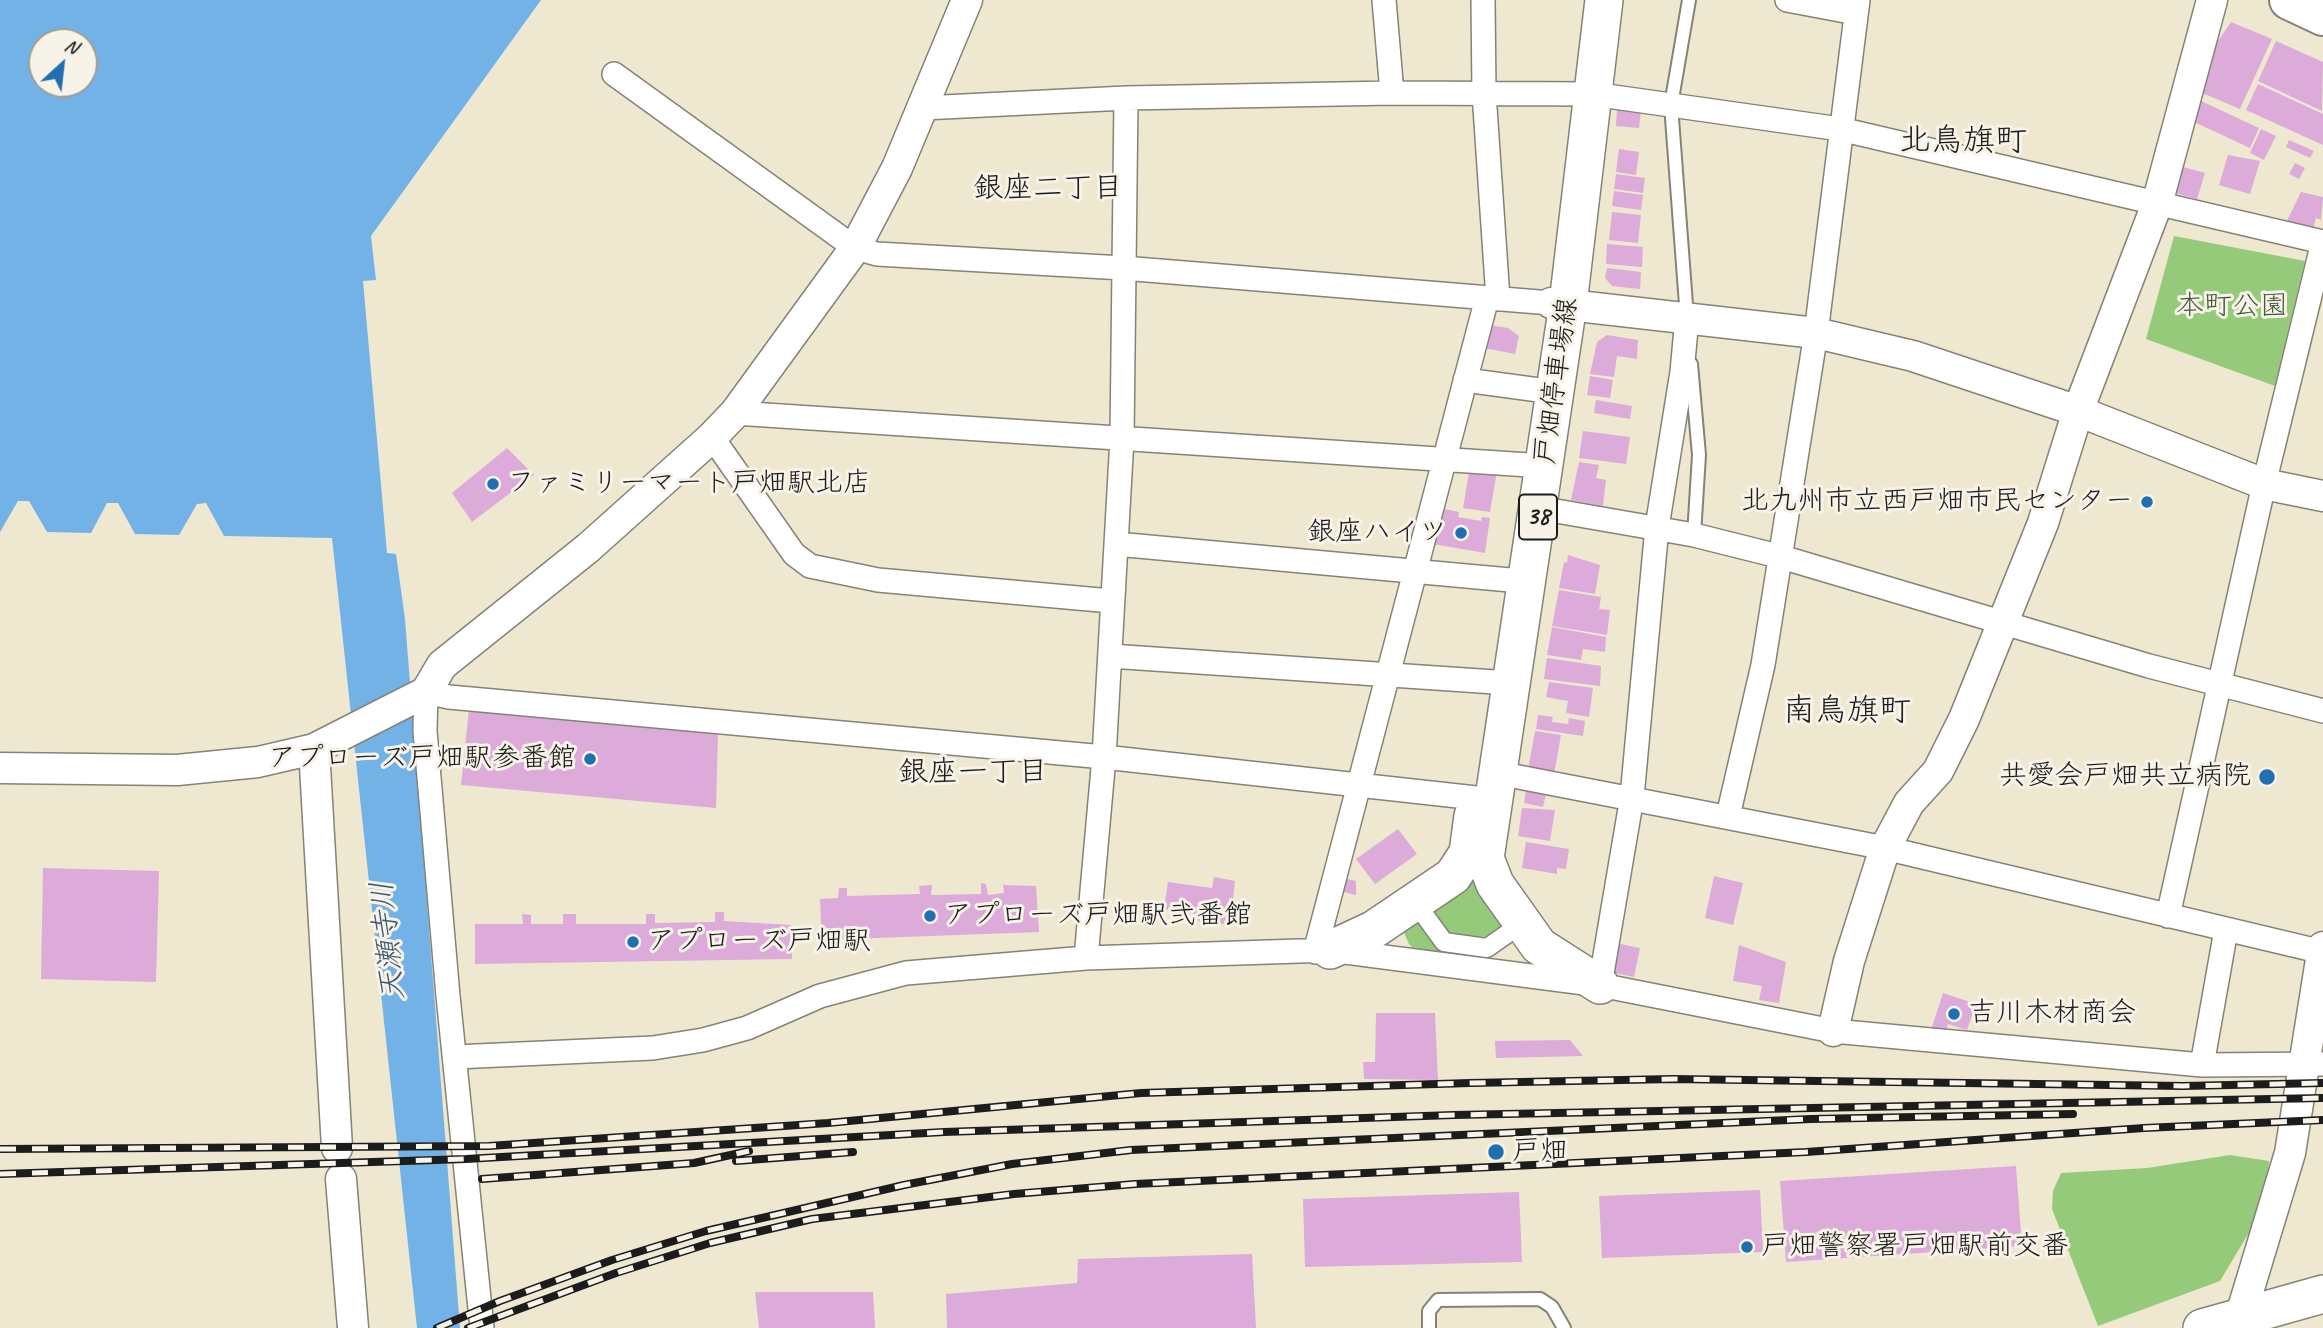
<!DOCTYPE html>
<meta charset="utf-8">
<style>
body{margin:0}
#map{position:relative;width:2323px;height:1328px;overflow:hidden;background:#eee8d0;font-family:Caveat,sans-serif}
canvas{display:block}
.north{position:absolute;left:28px;top:28px;width:70px;height:70px;box-sizing:border-box;background:#f7f3e8;border:2px solid #9f9d96;border-radius:50%;rotate:27deg;font-size:19px;font-weight:700;line-height:28px;text-align:center;color:#1c1c1c}
.north::after{content:'';display:block;margin:auto;width:24px;height:32px;background:#1f6fb2;clip-path:polygon(50% 0,100% 100%,50% 72%,0 100%)}
</style>
<div id="map">
<canvas width="2323" height="1328"></canvas>
<div class="north">N</div>
</div>
<script>
const ctx = document.querySelector('canvas').getContext('2d');
ctx.lineJoin = 'round';
function fill(path, color) { ctx.fillStyle = color; ctx.fill(path, 'evenodd'); }
const toPath = rows => new Path2D(rows.map(r => 'M' + r).join(''));
function trace(path, color, width, dash) { ctx.strokeStyle = color; ctx.lineWidth = width; ctx.lineCap = dash ? 'butt' : 'round'; ctx.setLineDash(dash || []); ctx.stroke(path); }
function write(font, color, halo, rows, align = 'center') {
  ctx.font = font + ' Caveat,"Klee One",sans-serif'; ctx.lineWidth = 6; ctx.setLineDash([]); ctx.textBaseline = 'middle'; ctx.strokeStyle = halo; ctx.fillStyle = color; for (const [text, x, y, turn = 0] of rows) {
    ctx.save(); ctx.translate(x, y); ctx.rotate((+turn || 0) * Math.PI / 180); ctx.textAlign = isNaN(turn) ? turn : align; if (halo) ctx.strokeText(text, 0, 0); ctx.fillText(text, 0, 0); ctx.restore();
  }
}
const green = toPath([
 [2174,236,2305,261,2275,386,2146,339],
 [1464,880,1477,883,1512,918,1488,937,1448,934,1424,902],
 [1412,912,1445,953,1444,956,1416,951,1409,944,1402,928],
 [2230,1155,2269,1161,2267,1190,2253,1226,2220,1281,2098,1326,2052,1209,2053,1191,2061,1173,2147,1168]
]);
const water = toPath([
 [0,0,541,0,371,236,376,280,363,281,387,553,396,554,405,619,460,1328,417,1328,332,538,224,536,206,503,197,504,179,535,135,534,118,503,107,503,91,533,47,532,29,501,18,501,0,532],
 [42,42,84,42,84,84,42,84]
]);
const building = toPath([
 [2231,22,2272,39,2240,109,2200,92,2207,76,2211,51],
 [2276,41,2323,62,2322,111,2258,81],
 [2258,84,2323,114,2323,145,2246,110],
 [2201,101,2259,128,2250,148,2192,121],
 [1617,109,1641,111,1639,128,1616,126],
 [2261,129,2276,136,2264,160,2250,153],
 [2289,140,2314,151,2310,158,2286,147],
 [1619,149,1639,152,1636,175,1616,172],
 [2228,155,2260,161,2250,194,2219,185],
 [2295,163,2305,168,2299,179,2289,174],
 [2180,166,2205,173,2197,199,2172,192],
 [1616,174,1645,178,1643,193,1614,189],
 [1614,191,1643,195,1641,210,1612,206],
 [2301,192,2323,197,2321,220,2316,218,2313,230,2286,223],
 [1612,212,1641,215,1638,243,1609,240],
 [1607,244,1643,247,1642,267,1606,264],
 [1607,268,1641,272,1640,289,1612,286,1605,278],
 [1489,325,1508,328,1519,336,1515,354,1484,348],
 [1607,335,1638,340,1637,359,1617,356,1614,377,1590,374,1597,342],
 [1590,376,1613,380,1610,398,1587,395],
 [1596,400,1632,406,1630,419,1594,413],
 [1583,431,1630,437,1626,464,1579,458],
 [507,448,534,475,472,522,452,493],
 [1579,462,1599,465,1596,478,1606,480,1603,506,1571,500],
 [1470,466,1497,471,1490,512,1463,508],
 [1439,508,1459,512,1458,517,1481,521,1482,517,1490,518,1485,553,1433,544],
 [1568,555,1600,565,1595,594,1559,588,1564,562,1567,563],
 [1559,590,1601,597,1599,609,1610,610,1607,635,1552,626],
 [1552,627,1606,637,1605,652,1583,649,1581,660,1547,655],
 [1547,658,1601,666,1600,686,1544,679],
 [1549,682,1593,688,1589,717,1566,713,1568,701,1546,697],
 [469,709,718,733,716,808,461,785],
 [1538,715,1553,717,1552,722,1568,724,1569,718,1585,721,1583,736,1536,729],
 [1535,731,1561,735,1554,774,1528,770],
 [1526,790,1546,794,1543,807,1524,803],
 [1522,808,1555,810,1550,841,1518,836],
 [1398,829,1417,854,1375,884,1356,859],
 [1526,842,1569,849,1566,869,1557,868,1557,874,1522,868],
 [43,868,159,871,156,982,41,979],
 [1714,876,1743,883,1733,925,1705,918],
 [1214,877,1235,881,1230,925,1194,920,1195,914,1164,909,1168,882,1212,888],
 [1339,877,1356,881,1356,895,1335,890],
 [981,883,986,884,988,895,1004,893,1003,885,1036,886,1039,932,822,940,820,899,838,898,839,888,847,888,847,896,920,894,919,886,932,885,931,895,981,894],
 [715,912,724,912,724,921,791,925,792,959,475,964,475,924,523,924,522,914,531,915,531,924,563,924,563,914,576,914,576,924,646,924,646,914,655,914,655,923,715,922],
 [1616,943,1640,948,1634,977,1610,972],
 [1739,945,1786,962,1779,1003,1759,1000,1762,986,1733,981],
 [1943,993,1976,1004,1967,1030,1948,1024,1946,1031,1932,1027],
 [1376,1013,1435,1013,1438,1080,1364,1079,1363,1062,1375,1062],
 [1570,1040,1583,1056,1496,1058,1495,1041],
 [2016,1166,2022,1246,1786,1262,1780,1181],
 [1760,1190,1763,1252,1602,1258,1599,1196],
 [1519,1192,1522,1262,1305,1267,1303,1199],
 [1252,1254,1256,1328,947,1328,946,1294,1077,1283,1078,1259],
 [755,1292,873,1292,875,1328,759,1328]
]);
const service = toPath([
 [1687,318,1671,105,1689,0],
 [1691,364,1699,455,1694,535],
 [1429,1328,1429,1311,1438,1300,1540,1299,1552,1307,1564,1328]
]);
const pedestrian = toPath([
 [1420,909,1444,942,1487,948,1517,927]
]);
const minor = toPath([
 [1384,0,1392,93],
 [1483,0,1484,93,1498,299],
 [1787,0,1856,13],
 [614,74,855,248,877,254,1123,268,1551,303],
 [923,108,1126,98,1392,93,1593,94,1840,129,2323,242],
 [1465,380,1539,390],
 [735,413,1529,465],
 [712,437,794,554,810,566,878,580,1111,601],
 [1539,508,1694,535,1778,556,2149,666,2323,711],
 [1116,544,1510,580],
 [1110,656,1495,682],
 [1498,773,1885,848,2323,952],
 [1728,816,1763,665,1816,333,1858,0],
 [2168,916,2264,484,2323,242],
 [1315,952,1487,298],
 [1086,958,1104,757,1122,438,1126,98],
 [1600,985,1632,797,1657,527,1682,372,1687,318],
 [455,1057,653,1048,703,1040,747,1028,820,996,906,973,1086,958,1330,950,1600,985,1833,1031,2202,1065,2323,1064],
 [2202,1065,2226,930],
 [482,1328,448,996,425,731,426,692,449,697,1104,757,1476,798]
]);
const tertiary = toPath([
 [1551,303,1816,333,1913,356,2078,411,2264,484,2323,496],
 [314,749,337,1148],
 [0,768,177,770,258,762,314,749,426,692,442,665,588,548,712,437,735,413,855,248,897,168,967,0],
 [1833,1031,1849,961,1885,848,1909,803,1938,771,1964,719,2043,523,2078,411,2157,204,2212,0],
 [341,1179,353,1328],
 [2240,1318,2290,1153,2323,947]
]);
const primary = toPath([
 [1330,950,1373,930,1453,876,1468,853,1473,816],
 [1600,985,1539,946,1495,884,1485,858,1568,304,1604,0],
 [2202,1328,2323,1294]
]);
const trunk = toPath([
 [2289,0,2323,16]
]);
const rail = toPath([
 [0,1149,489,1146,828,1123,1141,1093,1470,1083,1673,1079,2183,1086,2323,1083],
 [736,1161,853,1152],
 [0,1174,466,1159,944,1132,1454,1115,2323,1098],
 [482,1179,694,1163,749,1151],
 [437,1328,500,1301,612,1260,706,1231,904,1185,1012,1164,1131,1150,1811,1119,2073,1114],
 [468,1328,616,1273,710,1243,812,1219,1014,1194,1135,1184,1806,1152,2144,1128,2323,1120]
]);
const markers = [
 [493,484,7,"#1f6fb2"],
 [2147,502,7,"#1f6fb2"],
 [1461,533,7,"#1f6fb2"],
 [590,759,7,"#1f6fb2"],
 [2267,777,9,"#1f6fb2"],
 [930,916,7,"#1f6fb2"],
 [633,942,7,"#1f6fb2"],
 [1954,1014,7,"#1f6fb2"],
 [1496,1152,9,"#1f6fb2"],
 [1747,1247,7,"#1f6fb2"]
];
const shields = [
 [1538,517,38]
];
const shieldNames = [
 ["38",1538,517]
];
const parkNames = [
 ["本町公園",2232,307]
];
const streetNames = [
 ["戸畑停車場線",1557,381,-82]
];
const poiNames = [
 ["ファミリーマート戸畑駅北店",507,484],
 ["北九州市立西戸畑市民センター",2133,502,"right"],
 ["銀座ハイツ",1447,533,"right"],
 ["アプローズ戸畑駅参番館",576,759,"right"],
 ["共愛会戸畑共立病院",2251,777,"right"],
 ["アプローズ戸畑駅弐番館",944,916],
 ["アプローズ戸畑駅",647,942],
 ["吉川木材商会",1968,1014],
 ["戸畑",1512,1152],
 ["戸畑警察署戸畑駅前交番",1761,1247]
];
const neighbourhoodNames = [
 ["銀座二丁目",1048,189],
 ["銀座一丁目",973,773]
];
const waterNames = [
 ["天瀬寺川",389,941,-96]
];
const quarterNames = [
 ["北鳥旗町",1963,142],
 ["南鳥旗町",1847,712]
];
fill(green, '#95ca7b');
fill(water, '#73b2e6');
fill(building, '#dcabd9');
trace(service, '#858276', 16);
trace(pedestrian, '#858276', 21);
trace(minor, '#858276', 26);
trace(tertiary, '#858276', 33);
trace(primary, '#858276', 40);
trace(trunk, '#858276', 42);
trace(service, '#fff', 12);
trace(pedestrian, '#fff', 18);
trace(minor, '#fff', 23);
trace(tertiary, '#fff', 30);
trace(primary, '#fff', 37);
trace(trunk, '#fff', 38);
trace(rail, '#1c1c1c', 8);
trace(rail, '#f7f3e8', 5, [16]);
for (const [x, y, r, color] of markers) { const dot = new Path2D(); dot.arc(x, y, r, 0, 2 * Math.PI); ctx.fillStyle = color; ctx.fill(dot); trace(dot, '#f7f3e8', 2.5); }
for (const [x, y, w] of shields) { const box = new Path2D(); box.roundRect(x - w / 2, y - 22.5, w, 45, 5); ctx.fillStyle = '#f7f3e8'; ctx.fill(box); trace(box, '#1c1c1c', 2); }
write('bold 26px', '#1c1c1c', null, shieldNames);
write('28px', '#46593d', '#f7f3e8', parkNames);
write('28px', '#1c1c1c', '#f7f3e8', streetNames);
write('28px', '#1c1c1c', '#f7f3e8', poiNames, 'left');
write('30px', '#1c1c1c', '#f7f3e8', neighbourhoodNames);
write('italic 30px', '#3f586d', '#f7f3e8', waterNames);
write('32px', '#1c1c1c', '#f7f3e8', quarterNames);
</script>
